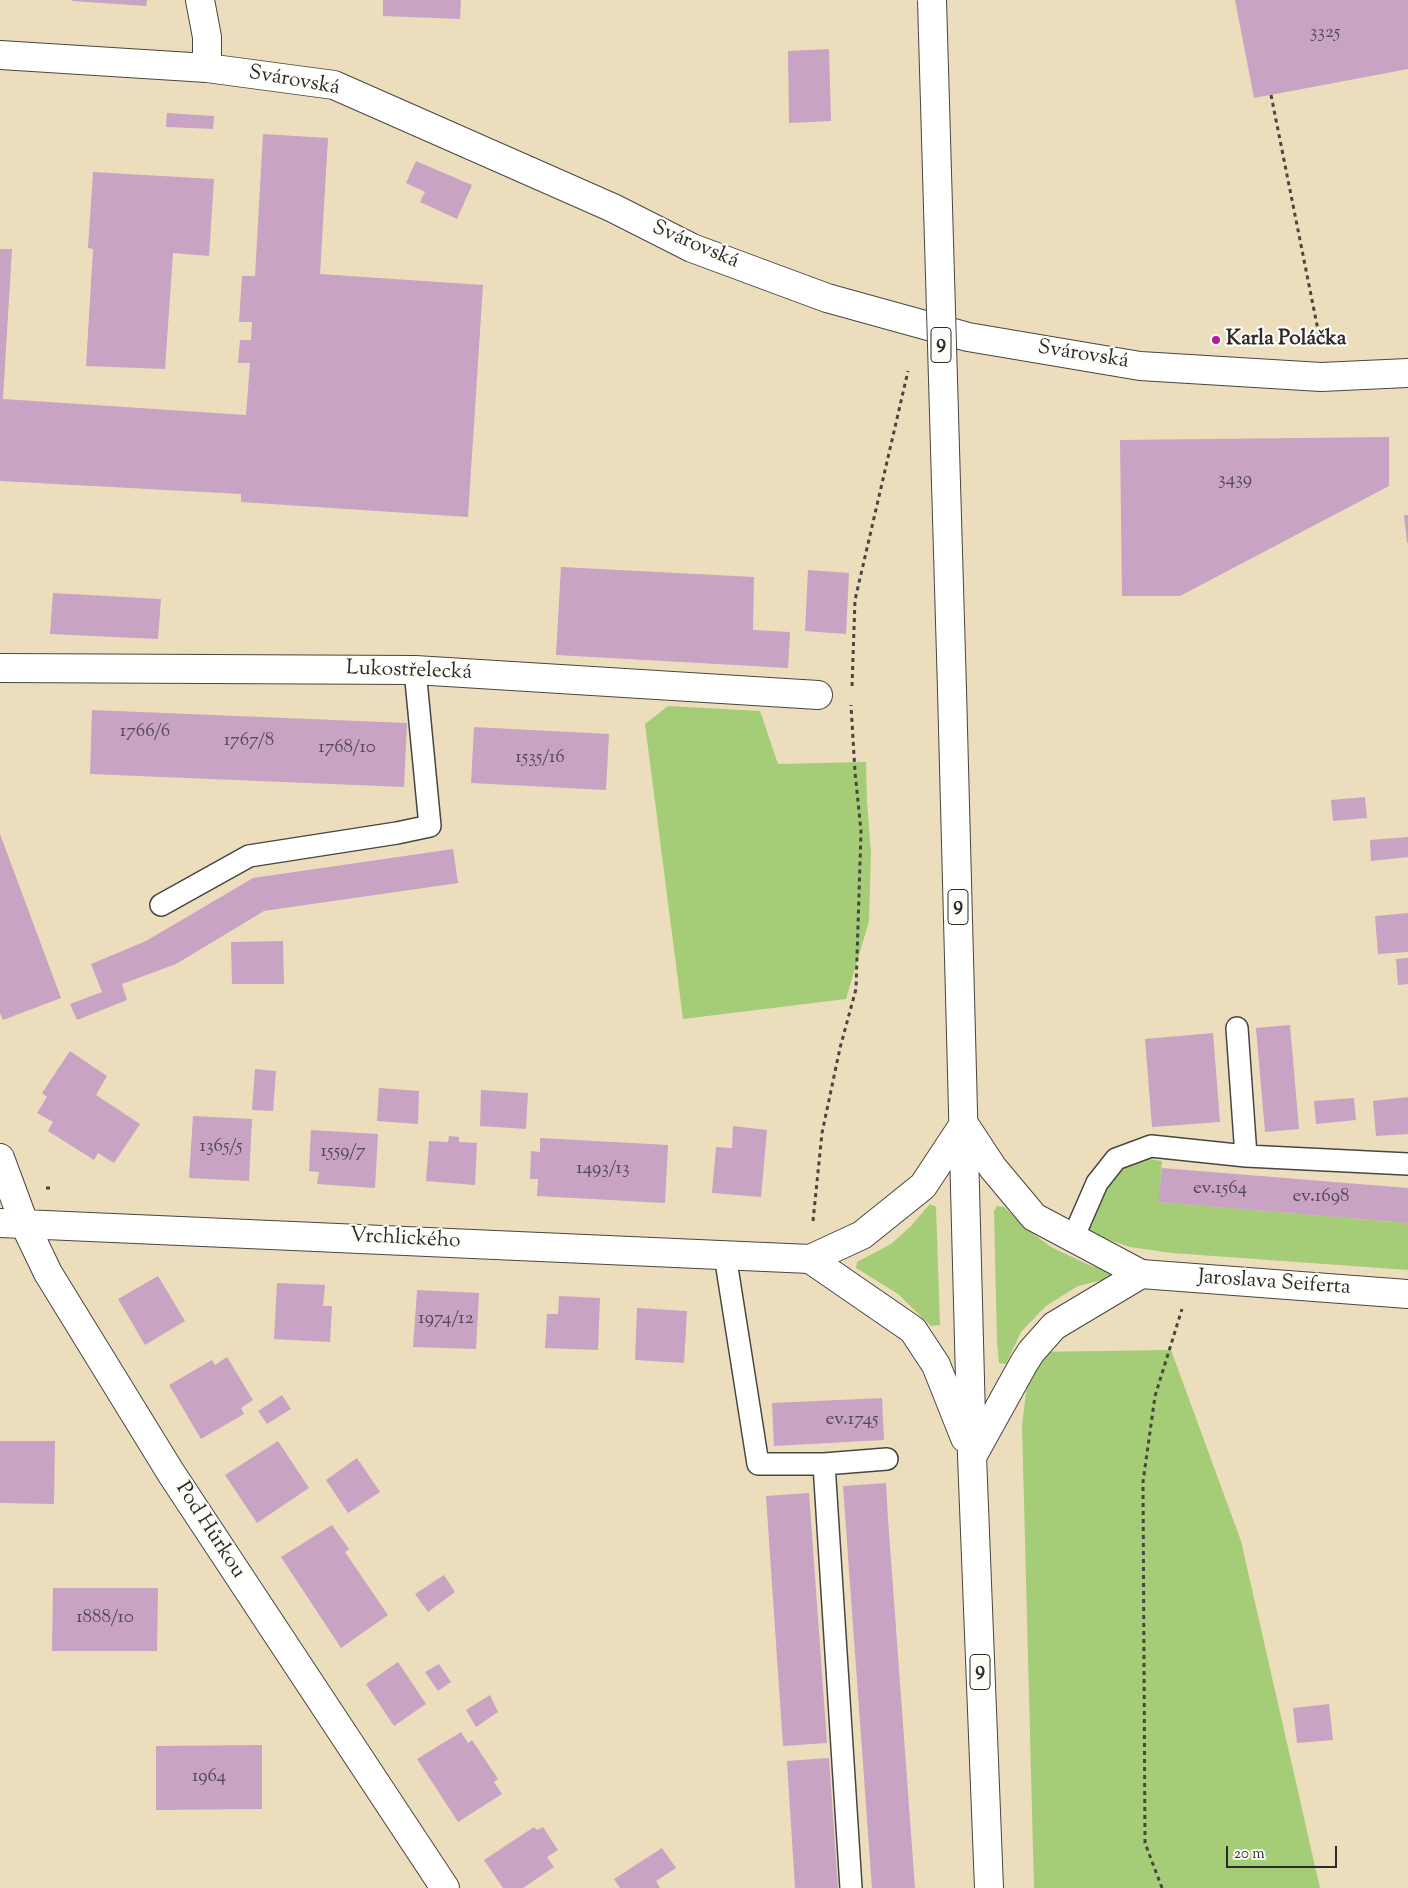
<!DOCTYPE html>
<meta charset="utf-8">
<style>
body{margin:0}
#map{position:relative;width:1408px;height:1888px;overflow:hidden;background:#ecdebc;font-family:"Sorts Mill Goudy",serif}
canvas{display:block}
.scale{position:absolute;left:1226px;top:1846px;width:111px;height:22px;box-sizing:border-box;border:2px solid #2b2b2b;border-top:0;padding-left:6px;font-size:15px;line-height:18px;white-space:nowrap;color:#2b2b2b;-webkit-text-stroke:4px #fdfcf7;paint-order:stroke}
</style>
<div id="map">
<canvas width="1408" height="1888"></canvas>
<div class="scale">20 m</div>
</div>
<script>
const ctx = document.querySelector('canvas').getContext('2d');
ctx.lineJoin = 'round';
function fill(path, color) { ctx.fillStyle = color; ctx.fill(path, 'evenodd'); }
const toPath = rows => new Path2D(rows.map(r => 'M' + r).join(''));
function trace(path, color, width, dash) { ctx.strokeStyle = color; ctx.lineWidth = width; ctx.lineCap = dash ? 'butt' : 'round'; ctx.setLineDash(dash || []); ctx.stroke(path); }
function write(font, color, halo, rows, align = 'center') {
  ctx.font = font + ' "Sorts Mill Goudy",serif'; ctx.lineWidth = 4.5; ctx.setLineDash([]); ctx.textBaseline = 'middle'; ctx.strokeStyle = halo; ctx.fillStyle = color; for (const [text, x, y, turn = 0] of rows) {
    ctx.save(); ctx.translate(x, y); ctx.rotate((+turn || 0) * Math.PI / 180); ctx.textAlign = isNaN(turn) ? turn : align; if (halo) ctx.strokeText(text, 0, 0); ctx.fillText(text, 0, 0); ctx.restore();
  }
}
const green = toPath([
 [668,706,760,711,778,764,866,762,867,802,871,853,869,921,846,999,683,1019,645,724],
 [1142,1158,1162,1161,1159,1202,1408,1223,1408,1270,1172,1253,1130,1247,1088,1233,1098,1203,1117,1169],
 [930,1204,936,1207,940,1325,931,1326,898,1294,856,1268,857,1262,891,1244,910,1227],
 [997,1206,1004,1207,1028,1230,1051,1247,1089,1265,1109,1271,1111,1278,1078,1286,1046,1306,1021,1332,1006,1364,999,1363,997,1341,994,1211],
 [1171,1350,1241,1541,1320,1888,1034,1888,1022,1426,1031,1352]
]);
const building = toPath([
 [72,0,147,0,146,6,72,1],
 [383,0,461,0,460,19,383,16],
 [1235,0,1408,0,1408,69,1254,98],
 [829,49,831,121,789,123,788,51],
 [167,113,214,116,213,129,166,127],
 [263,134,328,138,320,274,483,285,468,517,241,502,241,494,0,481,0,249,12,249,3,399,246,415,250,363,238,363,240,340,251,340,252,322,239,322,242,276,255,276],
 [416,161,472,185,457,219,420,202,425,192,406,183],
 [93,172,214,179,209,256,173,253,165,369,86,366,93,249,88,248],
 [1389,437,1389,486,1180,596,1122,596,1120,440],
 [1404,515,1408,515,1408,543,1407,543],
 [561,567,754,577,753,630,790,632,788,668,556,655],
 [808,570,849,573,846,634,805,631],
 [53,593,161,599,158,639,50,634],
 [92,710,407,723,404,787,90,774],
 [474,727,609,734,606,790,471,783],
 [1365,797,1367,818,1333,821,1331,800],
 [0,834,61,998,3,1020,0,1013],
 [1408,837,1408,857,1371,861,1370,840],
 [453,849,458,883,264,911,176,964,122,984,127,1000,77,1020,70,1004,102,992,91,964,146,941,253,878],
 [1408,913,1408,952,1378,954,1375,916],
 [283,941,284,984,232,984,231,942],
 [1408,958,1408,984,1398,985,1396,959],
 [1290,1025,1299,1129,1265,1132,1256,1028],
 [1213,1033,1220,1122,1152,1127,1145,1039],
 [70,1051,107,1076,96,1095,140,1124,114,1163,98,1153,94,1160,48,1131,53,1122,37,1113,47,1097,42,1093],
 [255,1069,276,1071,273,1111,252,1110],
 [379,1088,419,1091,418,1124,377,1121],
 [481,1090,528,1093,526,1129,480,1126],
 [1408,1097,1408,1134,1376,1136,1373,1101],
 [1354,1098,1356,1120,1316,1124,1314,1101],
 [193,1116,252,1119,249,1181,189,1178],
 [733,1126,767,1130,761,1197,712,1193,716,1147,732,1148],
 [311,1130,378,1134,375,1188,317,1184,319,1172,309,1171],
 [449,1136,459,1137,459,1142,477,1143,475,1185,426,1181,429,1141,448,1142],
 [540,1138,668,1145,665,1203,537,1196,538,1179,530,1179,531,1151,540,1152],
 [1162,1168,1408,1188,1408,1223,1158,1202],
 [158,1276,185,1321,145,1345,118,1299],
 [277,1283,325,1285,323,1306,332,1306,330,1342,274,1339],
 [417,1290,479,1293,476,1349,413,1347],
 [559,1296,600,1298,598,1350,545,1348,547,1314,558,1314],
 [637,1308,687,1311,684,1363,635,1360],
 [227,1357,253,1400,241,1408,244,1414,201,1439,169,1385,212,1360,215,1365],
 [282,1395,291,1409,267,1424,258,1411],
 [882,1398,884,1440,774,1446,772,1403],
 [0,1441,55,1441,54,1504,0,1503],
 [278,1441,309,1488,257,1523,225,1475],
 [357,1458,380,1492,348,1513,326,1480],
 [886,1483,888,1519,915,1888,872,1888,852,1612,843,1486],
 [809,1493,827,1743,783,1746,766,1496],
 [332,1525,349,1549,345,1552,388,1615,341,1648,281,1557],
 [444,1575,455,1592,428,1612,415,1594],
 [53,1588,158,1588,157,1651,52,1651],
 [398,1662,426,1704,394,1726,366,1684],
 [439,1664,451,1682,438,1691,425,1672],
 [490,1695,498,1712,476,1727,466,1710],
 [1329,1704,1333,1740,1297,1743,1293,1708],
 [461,1732,468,1743,472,1740,498,1779,494,1782,502,1794,458,1822,417,1759],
 [262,1745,262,1809,156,1810,156,1746],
 [829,1758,838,1888,795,1888,787,1761],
 [534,1827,537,1830,543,1827,558,1850,547,1857,554,1867,523,1888,503,1888,484,1860],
 [662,1848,676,1868,656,1881,660,1888,620,1888,614,1879]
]);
const path = toPath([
 [1271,95,1321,345],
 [852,686,855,600,908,371],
 [46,1188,54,1188],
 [813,1221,822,1133,840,1048,856,989,861,831,855,772,851,705],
 [1162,1888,1145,1843,1143,1482,1155,1396,1182,1309]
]);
const service = toPath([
 [161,905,249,856,397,833,430,826,415,670],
 [1237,1028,1246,1156],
 [1073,1238,1097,1183,1116,1159,1151,1146,1246,1156,1408,1164],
 [725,1255,758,1464,824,1464,851,1888],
 [824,1464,887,1459]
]);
const minor = toPath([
 [200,0,207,37,207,68],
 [0,55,207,68,334,85,613,208,692,248,827,298,968,337,1140,366,1321,377,1408,373],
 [0,668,415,670,818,695],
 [0,1158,24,1223,48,1273,171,1473,445,1888],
 [0,1223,810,1259],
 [1141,1274,1408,1294]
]);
const primary = toPath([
 [952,690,972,1456,989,1888],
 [964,1124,923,1186,862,1235,810,1259,913,1330,936,1365,965,1438],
 [964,1124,993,1168,1034,1217,1141,1274],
 [973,1455,1024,1363,1031,1352,1054,1326,1141,1274]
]);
const primaryBridge = toPath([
 [932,0,952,690]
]);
const markers = [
 [1216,340,5,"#b5179e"]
];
const numberNames = [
 ["3325",1325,34],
 ["3439",1235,481],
 ["1766/6",145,733],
 ["1767/8",249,742],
 ["1768/10",347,749],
 ["1535/16",540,759],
 ["1365/5",221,1148],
 ["1559/7",343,1153],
 ["1493/13",603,1170],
 ["ev.1564",1220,1190],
 ["ev.1698",1321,1198],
 ["1974/12",446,1320],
 ["ev.1745",852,1421],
 ["1888/10",105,1619],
 ["1964",209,1778]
];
const shields = [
 [941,345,20],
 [958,907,20],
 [980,1672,20]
];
const shieldNames = [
 ["9",941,345],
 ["9",958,907],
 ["9",980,1672]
];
const streetNames = [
 ["Svárovská",294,82,10],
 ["Svárovská",695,246,23],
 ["Svárovská",1083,356,9],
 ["Lukostřelecká",409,672,2],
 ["Vrchlického",405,1240,3],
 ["Jaroslava Seiferta",1274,1284,4],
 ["Pod Hůrkou",209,1531,57]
];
const poiNames = [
 ["Karla Poláčka",1226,340]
];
fill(green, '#a5cc76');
fill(building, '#c8a3c3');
trace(service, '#484641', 24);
trace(minor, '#484641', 30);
trace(primary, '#484641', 30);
trace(path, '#484641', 3, [4, 4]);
trace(service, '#fff', 21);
trace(minor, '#fff', 28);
trace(primary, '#fff', 28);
trace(primaryBridge, '#484641', 30, []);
trace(primaryBridge, '#fff', 28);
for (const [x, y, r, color] of markers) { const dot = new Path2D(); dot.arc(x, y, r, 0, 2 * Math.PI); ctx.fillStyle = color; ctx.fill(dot); trace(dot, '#fdfcf7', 2); }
write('19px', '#524951', null, numberNames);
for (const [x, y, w] of shields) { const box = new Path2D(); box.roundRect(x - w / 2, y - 17.5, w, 35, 4); ctx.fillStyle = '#fdfcf7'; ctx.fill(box); trace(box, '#2b2b2b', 1); }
write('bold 20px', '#2b2b2b', null, shieldNames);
write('21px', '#2b2b2b', '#fdfcf7', streetNames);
write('bold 21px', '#2b2b2b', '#fdfcf7', poiNames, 'left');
</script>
